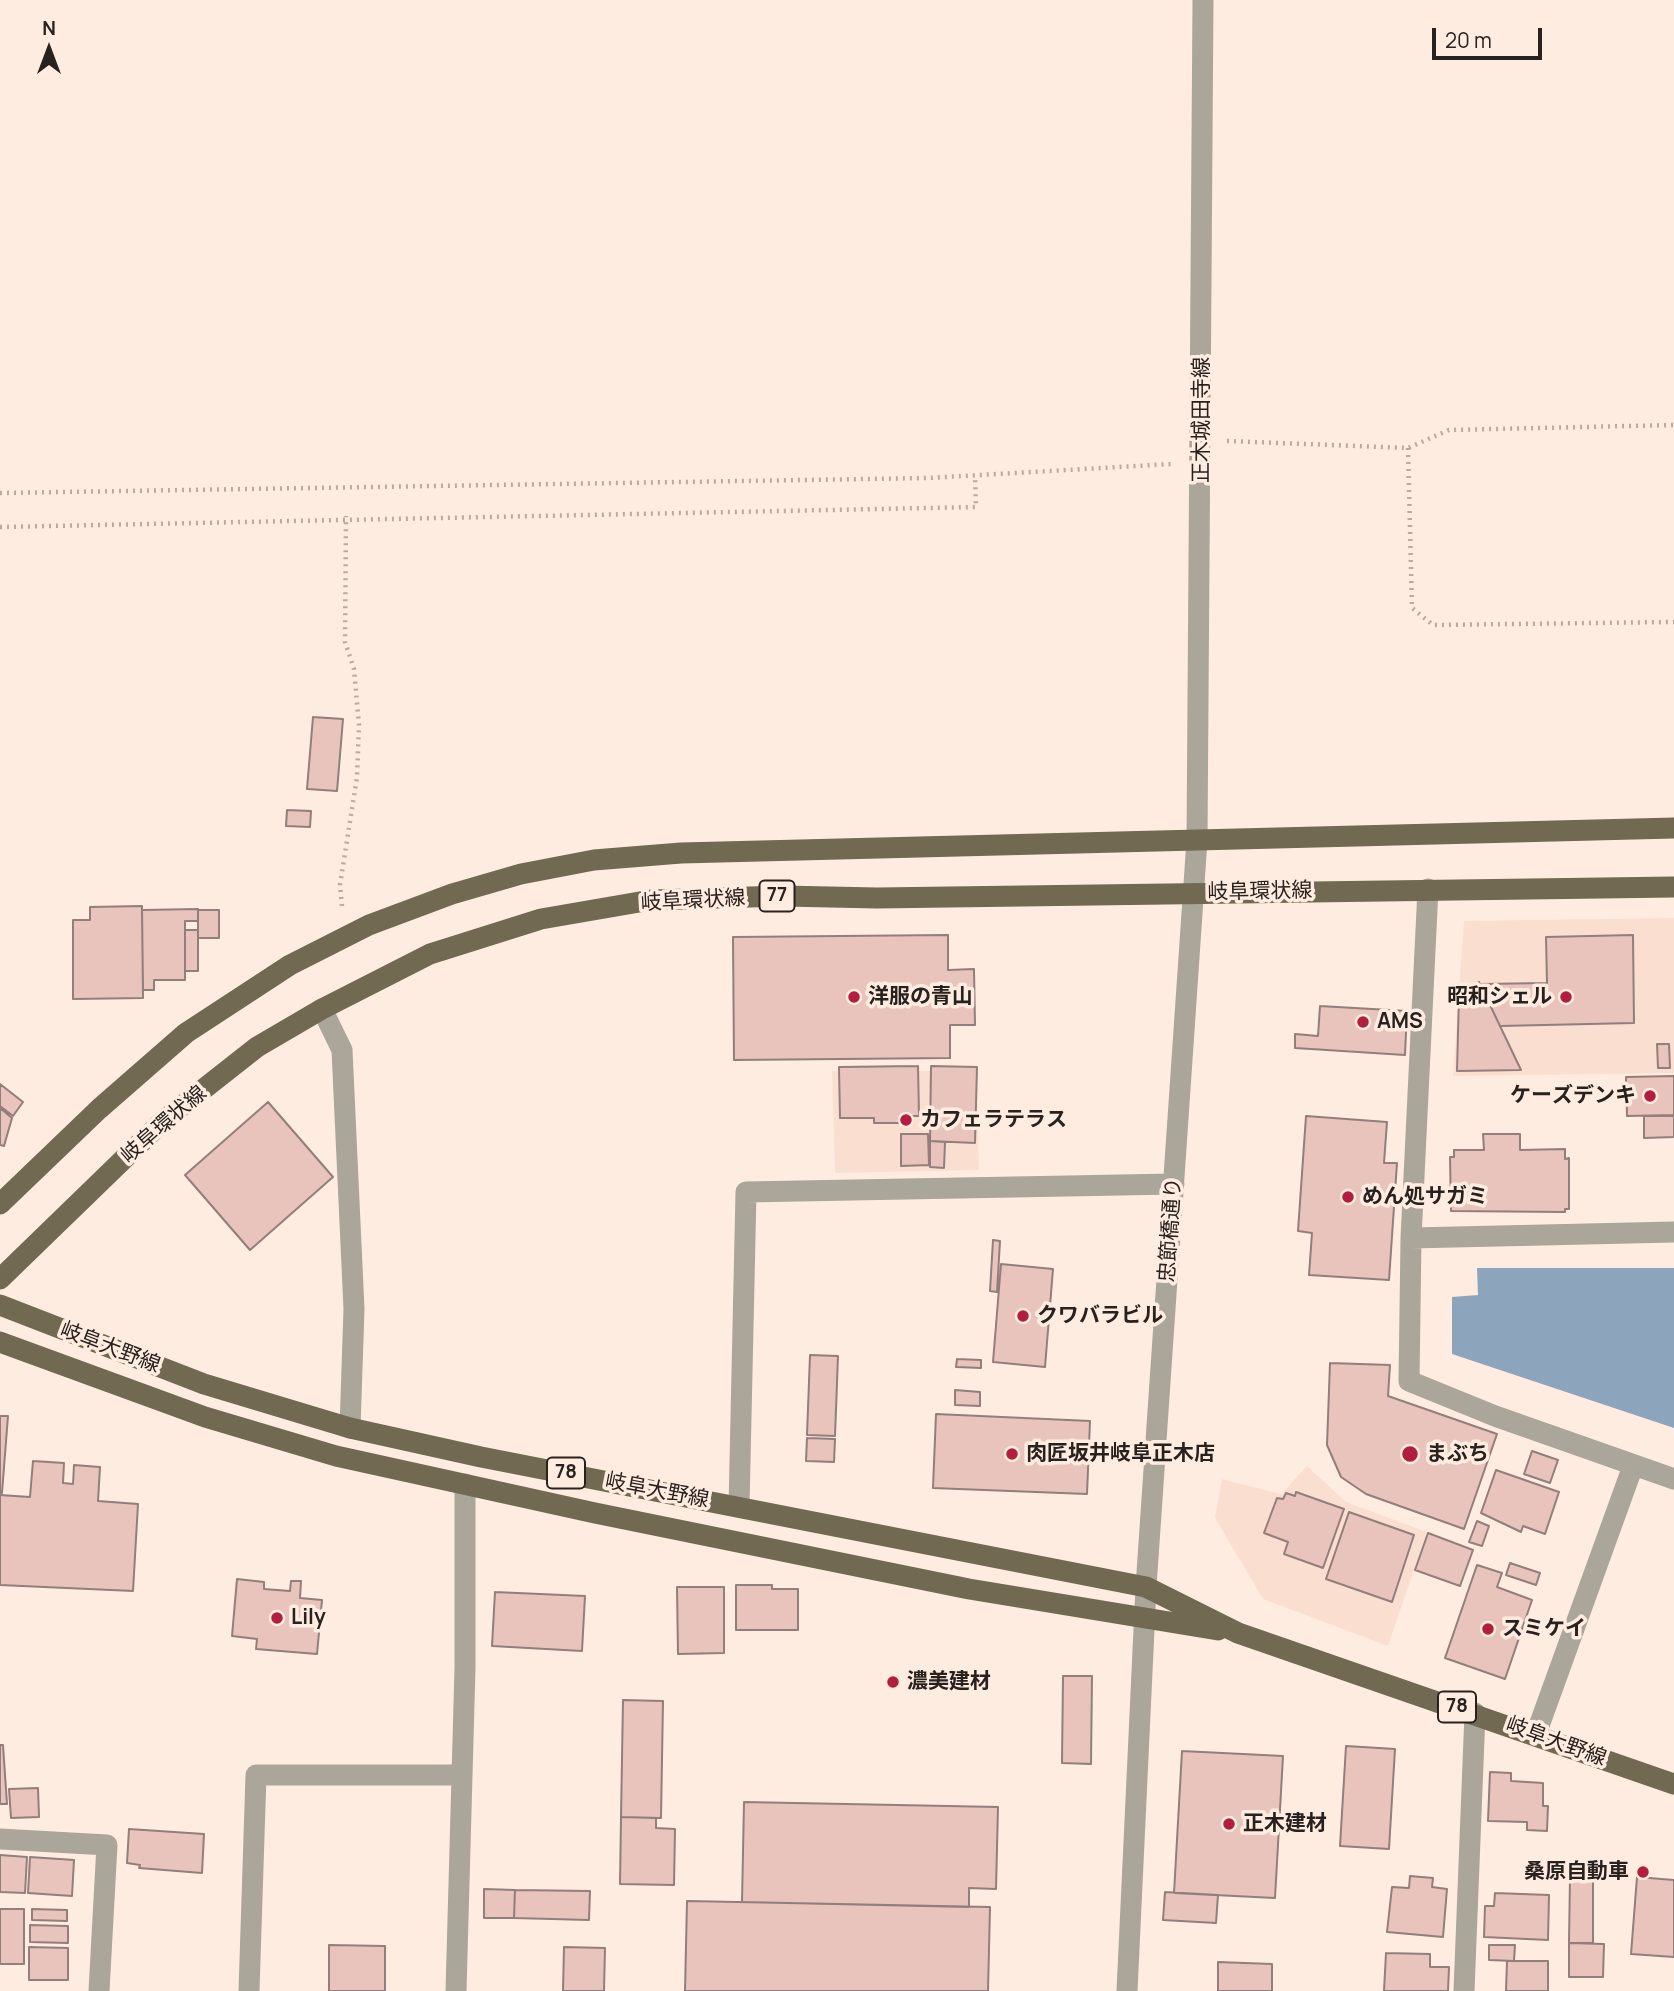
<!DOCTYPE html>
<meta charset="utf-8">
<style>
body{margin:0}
#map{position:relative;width:1674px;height:1991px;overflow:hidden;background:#ffece1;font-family:Manrope,sans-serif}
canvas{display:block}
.north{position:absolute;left:14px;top:14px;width:70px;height:70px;-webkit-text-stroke:5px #ffece1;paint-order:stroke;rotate:0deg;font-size:19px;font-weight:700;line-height:28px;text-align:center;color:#28211d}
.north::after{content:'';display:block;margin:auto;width:24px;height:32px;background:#28211d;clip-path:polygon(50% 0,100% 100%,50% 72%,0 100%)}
.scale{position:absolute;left:1432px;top:28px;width:110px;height:32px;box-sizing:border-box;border:4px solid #28211d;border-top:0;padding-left:9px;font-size:21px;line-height:24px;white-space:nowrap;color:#28211d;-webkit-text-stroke:5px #ffece1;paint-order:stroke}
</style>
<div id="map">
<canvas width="1674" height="1991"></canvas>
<div class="north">N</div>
<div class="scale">20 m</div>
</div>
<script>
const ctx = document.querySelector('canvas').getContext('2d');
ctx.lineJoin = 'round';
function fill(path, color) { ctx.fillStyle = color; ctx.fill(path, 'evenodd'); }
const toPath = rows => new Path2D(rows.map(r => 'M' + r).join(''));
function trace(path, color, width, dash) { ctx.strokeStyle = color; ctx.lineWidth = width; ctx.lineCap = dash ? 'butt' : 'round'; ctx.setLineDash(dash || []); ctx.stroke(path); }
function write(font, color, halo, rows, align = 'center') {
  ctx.font = font + ' Manrope,"Noto Sans JP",sans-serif'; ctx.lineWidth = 7; ctx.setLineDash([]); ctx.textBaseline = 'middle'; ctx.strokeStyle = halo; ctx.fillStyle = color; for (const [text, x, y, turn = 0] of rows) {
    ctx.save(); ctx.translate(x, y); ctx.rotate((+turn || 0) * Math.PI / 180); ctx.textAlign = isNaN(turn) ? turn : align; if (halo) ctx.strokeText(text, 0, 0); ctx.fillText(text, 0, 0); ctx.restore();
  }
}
const built = toPath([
 [1674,918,1674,1073,1453,1076,1464,921],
 [832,1071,976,1071,979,1170,835,1173],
 [1307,1466,1346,1502,1427,1532,1388,1646,1263,1599,1215,1518,1222,1479,1281,1494]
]);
const water = toPath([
 [1477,1268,1674,1268,1674,1428,1452,1354,1452,1297,1478,1295]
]);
const building = toPath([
 [313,717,343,719,337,791,307,789,313,717],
 [287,810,311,811,310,827,286,826,287,810],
 [142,906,143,998,73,999,73,920,90,920,90,907,142,906],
 [198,909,198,921,185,921,185,980,154,980,154,990,143,990,142,910,198,909],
 [198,910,219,910,219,938,198,938,198,910],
 [185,930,198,930,198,971,185,971,185,930],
 [948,935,948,970,974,969,975,1025,950,1025,950,1058,734,1060,733,937,948,935],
 [1633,935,1634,1023,1500,1026,1480,984,1547,983,1546,937,1633,935],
 [1479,982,1521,1070,1457,1071,1459,995,1479,982],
 [1320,1006,1407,1011,1405,1055,1295,1048,1295,1034,1318,1036,1320,1006],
 [1657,1044,1669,1044,1670,1068,1658,1068,1657,1044],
 [918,1066,919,1116,901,1116,901,1123,874,1123,874,1118,840,1118,839,1067,918,1066],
 [931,1066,977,1067,975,1143,930,1141,931,1066],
 [1674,1076,1674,1115,1627,1116,1626,1077,1674,1076],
 [0,1084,23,1102,13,1116,0,1106,0,1084],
 [268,1102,333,1177,250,1250,185,1175,268,1102],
 [0,1108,12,1118,4,1146,0,1145,0,1108],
 [1306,1116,1387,1122,1384,1163,1397,1163,1389,1280,1309,1275,1312,1233,1298,1231,1306,1116],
 [1644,1116,1674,1116,1674,1137,1644,1138,1644,1116],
 [901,1134,928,1134,929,1165,901,1166,901,1134],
 [1483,1134,1520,1134,1520,1150,1565,1149,1565,1159,1569,1158,1569,1209,1565,1209,1565,1212,1451,1211,1450,1157,1454,1157,1454,1150,1484,1150,1483,1134],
 [930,1141,945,1142,944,1168,930,1167,930,1141],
 [993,1240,1000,1241,997,1292,990,1291,993,1240],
 [1001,1264,1053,1269,1045,1367,993,1362,1001,1264],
 [810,1355,838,1356,835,1436,807,1435,810,1355],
 [957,1359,981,1360,981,1368,956,1367,957,1359],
 [1330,1363,1390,1365,1388,1396,1497,1434,1464,1529,1366,1494,1341,1477,1327,1445,1330,1363],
 [955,1390,980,1392,980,1406,955,1405,955,1390],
 [936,1414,1090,1421,1087,1494,933,1488,936,1414],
 [0,1416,8,1416,2,1493,0,1493,0,1416],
 [807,1438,835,1439,834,1462,806,1461,807,1438],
 [1532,1451,1558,1460,1550,1483,1524,1474,1532,1451],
 [33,1461,64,1463,63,1483,73,1484,74,1465,100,1467,98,1501,138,1504,133,1591,0,1585,0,1495,30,1497,33,1461],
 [1496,1470,1559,1492,1545,1534,1523,1526,1521,1532,1481,1513,1496,1470],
 [1296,1492,1344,1509,1323,1568,1284,1554,1288,1542,1264,1533,1277,1498,1283,1499,1286,1493,1295,1496,1296,1492],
 [1349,1512,1414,1535,1392,1602,1326,1579,1349,1512],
 [1477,1521,1489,1526,1482,1546,1469,1542,1477,1521],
 [1428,1533,1473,1550,1460,1586,1415,1570,1428,1533],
 [1510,1563,1540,1573,1536,1585,1506,1575,1510,1563],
 [1477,1565,1502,1573,1497,1587,1532,1600,1505,1679,1445,1658,1477,1565],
 [237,1579,264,1582,264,1589,290,1591,291,1581,301,1581,300,1598,322,1600,317,1654,256,1649,257,1639,232,1636,237,1579],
 [736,1585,772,1585,772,1589,798,1589,798,1630,736,1630,736,1585],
 [677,1587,724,1587,724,1653,678,1654,677,1587],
 [495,1592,585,1596,582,1651,492,1646,495,1592],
 [1063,1676,1092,1676,1091,1764,1062,1763,1063,1676],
 [623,1700,663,1701,661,1818,621,1817,623,1700],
 [0,1745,3,1745,7,1804,0,1804,0,1745],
 [1346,1746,1395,1749,1389,1849,1340,1846,1346,1746],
 [1182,1751,1283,1756,1275,1898,1174,1893,1182,1751],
 [1490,1772,1511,1773,1511,1781,1543,1783,1543,1806,1548,1806,1547,1831,1527,1830,1527,1822,1488,1821,1490,1772],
 [38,1788,39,1817,11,1818,9,1789,38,1788],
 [744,1802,998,1807,996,1889,969,1888,969,1907,742,1902,744,1802],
 [621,1817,656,1818,656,1828,675,1829,674,1885,620,1884,621,1817],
 [129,1829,204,1834,202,1873,139,1868,140,1865,127,1863,129,1829],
 [0,1855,27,1857,25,1893,0,1892,0,1855],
 [30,1857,74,1860,72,1896,28,1893,30,1857],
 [1410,1876,1433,1878,1432,1887,1447,1889,1443,1937,1387,1932,1392,1887,1409,1888,1410,1876],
 [1570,1876,1593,1876,1593,1943,1569,1943,1570,1876],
 [1637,1877,1674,1880,1674,1957,1631,1954,1637,1877],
 [484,1889,515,1890,514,1918,484,1918,484,1889],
 [515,1890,590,1891,589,1920,514,1918,515,1890],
 [1165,1892,1218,1895,1216,1923,1163,1920,1165,1892],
 [1495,1893,1549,1895,1548,1940,1484,1937,1485,1906,1494,1906,1495,1893],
 [687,1901,990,1907,988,1991,685,1991,687,1901],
 [0,1909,24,1909,24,1964,0,1964,0,1909],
 [32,1909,67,1910,67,1921,32,1920,32,1909],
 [30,1925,68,1926,68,1943,30,1942,30,1925],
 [1569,1943,1604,1944,1603,1977,1569,1977,1569,1943],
 [329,1945,385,1946,385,1991,329,1991,329,1945],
 [1489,1945,1515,1945,1514,1961,1489,1960,1489,1945],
 [29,1947,68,1948,68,1980,29,1980,29,1947],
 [564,1947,605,1948,604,1991,563,1991,564,1947],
 [1386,1953,1430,1954,1430,1967,1449,1967,1448,1991,1384,1991,1386,1953],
 [1507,1961,1548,1961,1548,1991,1506,1991,1507,1961],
 [1218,1962,1272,1964,1272,1991,1218,1991,1218,1962]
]);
const path = toPath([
 [1227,441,1408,448,1449,430,1674,425],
 [1408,448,1412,608,1433,625,1674,622],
 [0,493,928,478,1171,464],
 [0,527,976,507,975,476],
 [342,906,340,885,357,777,359,725,354,669,345,642,346,516]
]);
const minor = toPath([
 [1428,889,1411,1238,1409,1381,1495,1416,1674,1479],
 [322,1009,342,1050,354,1309,350,1428],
 [1411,1238,1674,1232],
 [739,1507,746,1192,1174,1184],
 [1536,1734,1633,1466],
 [0,1839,107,1845,99,1991],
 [249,1991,256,1775,460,1775],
 [456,1991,465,1668,465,1484],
 [1127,1991,1146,1587,1197,840,1203,0],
 [1464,1991,1475,1713]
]);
const major = toPath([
 [0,1204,99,1109,186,1033,290,965,369,925,452,894,521,874,594,860,681,853,1674,828],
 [0,1279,163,1121,257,1047,322,1009,430,954,541,919,651,900,783,896,877,898,1674,887],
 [0,1305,204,1384,350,1428,481,1457,1146,1587,1238,1633,1674,1784],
 [0,1342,205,1417,336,1456,595,1513,969,1589,1218,1630]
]);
const markers = [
 [854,997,7,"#b11e3f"],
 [1566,997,7,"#b11e3f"],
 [1363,1022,7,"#b11e3f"],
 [1650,1096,7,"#b11e3f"],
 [906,1120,7,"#b11e3f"],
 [1348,1197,7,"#b11e3f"],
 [1023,1316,7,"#b11e3f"],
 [1012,1454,7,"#b11e3f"],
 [1410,1454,9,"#b11e3f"],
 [277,1618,7,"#b11e3f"],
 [1488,1629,7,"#b11e3f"],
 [893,1682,7,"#b11e3f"],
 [1229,1824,7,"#b11e3f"],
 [1643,1872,7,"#b11e3f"]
];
const shields = [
 [777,896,35],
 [566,1473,38],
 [1457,1707,38]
];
const shieldNames = [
 ["77",777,896],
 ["78",566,1473],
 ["78",1457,1707]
];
const streetNames = [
 ["正木城田寺線",1202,420,-90],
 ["岐阜環状線",1260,892,-1],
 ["岐阜環状線",693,901,-3],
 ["岐阜環状線",164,1125,-41],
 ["忠節橋通り",1171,1230,-86],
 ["岐阜大野線",110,1348,21],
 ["岐阜大野線",657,1491,11],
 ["岐阜大野線",1556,1742,20]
];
const poiNames = [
 ["洋服の青山",868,997],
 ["昭和シェル",1552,997,"right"],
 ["AMS",1377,1022],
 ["ケーズデンキ",1636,1096,"right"],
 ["カフェラテラス",920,1120],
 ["めん処サガミ",1362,1197],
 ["クワバラビル",1037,1316],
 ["肉匠坂井岐阜正木店",1026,1454],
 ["まぶち",1426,1454],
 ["Lily",291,1618],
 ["スミケイ",1502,1629],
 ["濃美建材",907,1682],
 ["正木建材",1243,1824],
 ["桑原自動車",1629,1872,"right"]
];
fill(built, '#fadfd0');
fill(water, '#8da5bc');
fill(building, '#e9c4bd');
trace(building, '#927e7a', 2);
trace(path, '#b9aaa1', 4.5, [2, 5]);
trace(minor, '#aaa699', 21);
trace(major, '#716951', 21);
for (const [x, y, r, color] of markers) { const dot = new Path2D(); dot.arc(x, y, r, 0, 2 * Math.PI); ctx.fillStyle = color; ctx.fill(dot); trace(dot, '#ffece1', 2.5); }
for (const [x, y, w] of shields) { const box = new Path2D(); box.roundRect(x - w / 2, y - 15.5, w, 31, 5); ctx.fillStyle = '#ffece1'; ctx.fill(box); trace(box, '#28211d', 2); }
write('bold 19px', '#28211d', null, shieldNames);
write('21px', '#28211d', '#ffece1', streetNames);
write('bold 21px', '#28211d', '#ffece1', poiNames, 'left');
</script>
